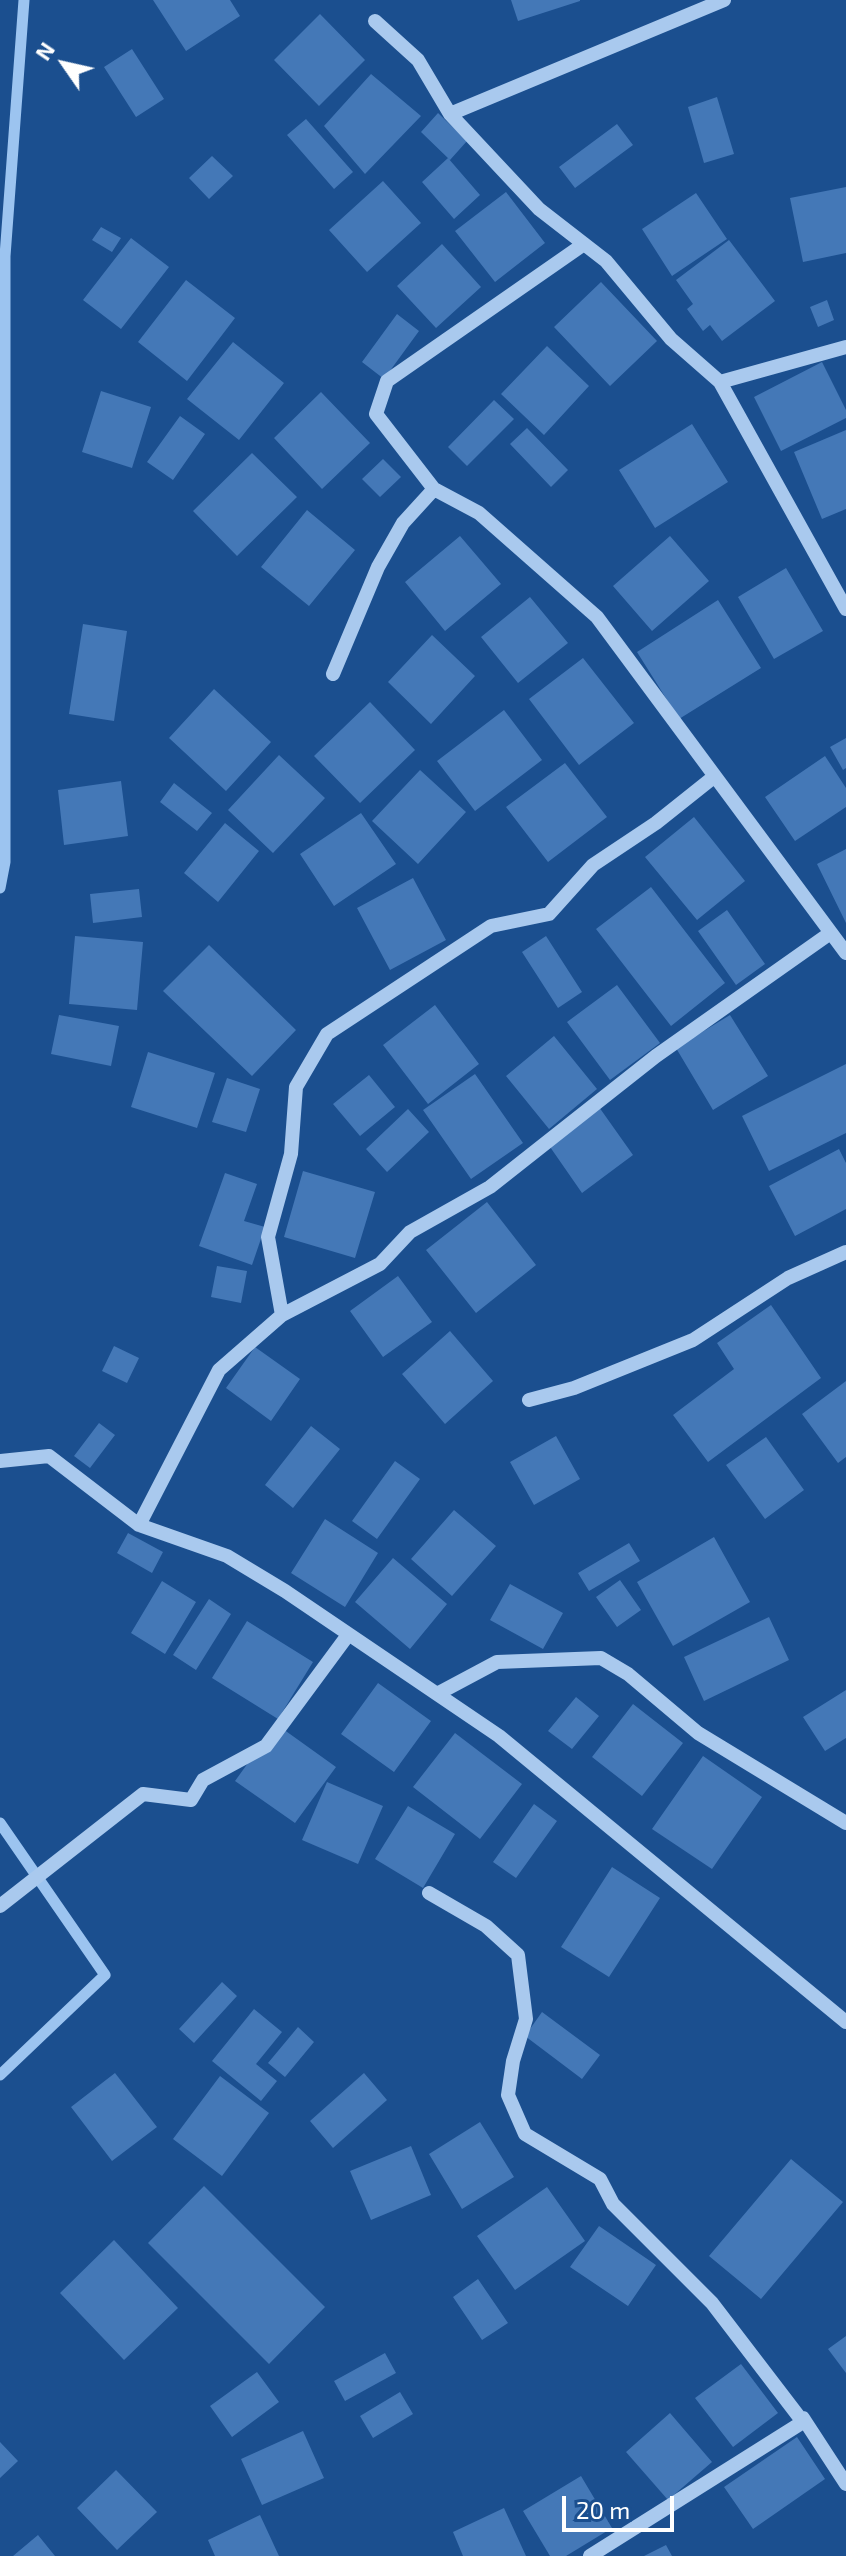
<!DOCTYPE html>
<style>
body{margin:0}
#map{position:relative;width:846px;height:2556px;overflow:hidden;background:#1b4f8f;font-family:"Exo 2",sans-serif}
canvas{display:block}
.north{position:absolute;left:24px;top:24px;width:80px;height:80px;-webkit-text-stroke:6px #1b4f8f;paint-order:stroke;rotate:304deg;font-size:22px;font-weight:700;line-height:32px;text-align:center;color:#fff}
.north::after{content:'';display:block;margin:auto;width:28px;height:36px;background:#fff;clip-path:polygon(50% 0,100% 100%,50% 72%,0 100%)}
.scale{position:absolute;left:562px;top:2496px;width:112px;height:36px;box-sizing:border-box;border:4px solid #fff;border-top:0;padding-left:10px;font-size:24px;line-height:28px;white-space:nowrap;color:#fff;-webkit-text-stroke:6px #1b4f8f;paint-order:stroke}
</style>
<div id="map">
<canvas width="846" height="2556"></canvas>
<div class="north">N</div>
<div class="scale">20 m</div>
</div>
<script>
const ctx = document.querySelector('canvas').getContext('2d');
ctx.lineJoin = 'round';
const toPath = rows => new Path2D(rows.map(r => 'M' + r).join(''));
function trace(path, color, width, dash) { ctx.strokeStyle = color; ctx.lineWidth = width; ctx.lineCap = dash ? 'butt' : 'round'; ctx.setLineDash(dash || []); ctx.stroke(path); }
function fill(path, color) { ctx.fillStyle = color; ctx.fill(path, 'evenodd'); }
const stream = toPath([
 [0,888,5,862,5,256,24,0],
 [0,1823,105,1975,0,2075]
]);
const building = toPath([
 [153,0,230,0,240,16,186,51],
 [511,0,580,0,580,1,518,21],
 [320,14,365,60,319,106,274,60],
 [132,49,164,99,136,117,104,67],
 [371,74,421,116,365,174,324,126],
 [717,97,734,154,704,163,688,107],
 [438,113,467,141,450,160,421,132],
 [306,119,353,172,334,189,287,135],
 [617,124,633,145,575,188,559,167],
 [212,156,233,176,209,199,189,178],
 [448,158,480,195,454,219,422,182],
 [383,181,421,223,367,272,329,230],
 [846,187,846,253,803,262,790,198],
 [506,192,545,243,495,282,455,231],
 [696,193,727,239,672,276,642,229],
 [101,227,121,238,112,252,92,240],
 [131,238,169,267,121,329,83,300],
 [729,240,775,301,722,341,710,325,703,331,687,309,693,304,676,280],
 [442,244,481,287,436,328,397,286],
 [186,280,235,318,187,381,138,342],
 [601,282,657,341,610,386,554,327],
 [827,300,834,320,818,327,810,307],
 [397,314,419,331,384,379,362,362],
 [233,342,284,383,239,440,187,399],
 [547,346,589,386,544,435,501,394],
 [822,362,846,410,846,418,781,451,754,397],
 [101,391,151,407,132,468,82,452],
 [321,392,370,443,322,489,274,438],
 [494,400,514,419,467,466,448,447],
 [180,416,205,434,173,480,147,462],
 [692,424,728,482,655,528,619,470],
 [527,428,568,470,551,487,510,444],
 [846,430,846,509,822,519,794,452],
 [252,453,297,497,237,556,193,511],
 [383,459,401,477,380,497,362,479],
 [307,510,355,550,309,606,261,567],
 [460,536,501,584,445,631,405,582],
 [670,536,709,581,652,631,613,586],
 [786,568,823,631,774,659,738,597],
 [530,597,568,643,518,683,481,637],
 [718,600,761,668,679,719,637,652],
 [83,624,127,631,114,721,69,714],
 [432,635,475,676,431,724,388,682],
 [583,658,634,723,579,765,529,699],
 [214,689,271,742,226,791,169,738],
 [370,702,415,750,360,803,314,756],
 [504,710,542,760,475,811,437,761],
 [846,738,846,768,843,770,830,747],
 [279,755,325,798,273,853,228,810],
 [825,756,846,788,846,807,795,841,765,797],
 [565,763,607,817,548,862,506,807],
 [420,770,466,812,418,864,372,821],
 [121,781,128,836,64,845,58,790],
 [174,783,212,813,197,831,160,802],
 [361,813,396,864,334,906,300,854],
 [694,817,745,881,697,920,645,857],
 [225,823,259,851,218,902,184,873],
 [846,849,846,923,817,864],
 [413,878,446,940,390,970,357,908],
 [651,887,725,983,671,1026,596,929],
 [139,889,142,917,93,923,90,894],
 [727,910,765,964,736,985,698,931],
 [75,936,143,942,137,1010,69,1004],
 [546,936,582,992,558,1008,522,952],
 [209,945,296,1030,252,1076,163,991],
 [617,985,660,1043,610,1080,567,1022],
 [435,1005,479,1064,428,1104,383,1045],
 [59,1015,119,1026,111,1066,51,1054],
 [730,1015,768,1076,713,1110,676,1048],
 [554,1036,597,1089,549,1129,506,1076],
 [148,1052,215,1073,197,1128,131,1107],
 [846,1064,846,1133,769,1171,742,1116],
 [475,1074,523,1143,471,1179,423,1110],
 [369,1075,395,1107,360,1136,333,1104],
 [227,1078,260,1089,246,1132,212,1122],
 [599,1107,633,1155,582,1193,548,1144],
 [408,1109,429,1132,387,1172,366,1149],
 [839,1149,846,1163,846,1209,795,1236,769,1186],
 [303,1171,375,1192,355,1258,284,1237],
 [225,1173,257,1184,244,1221,265,1227,252,1265,199,1246],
 [487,1202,536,1265,476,1313,426,1250],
 [217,1266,247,1271,241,1303,211,1297],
 [398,1276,432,1322,383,1357,350,1311],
 [771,1305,821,1378,708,1462,673,1415,734,1369,717,1343],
 [450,1331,493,1381,445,1424,402,1374],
 [114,1346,139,1358,127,1383,102,1371],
 [255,1347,300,1379,271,1421,226,1388],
 [846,1381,846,1457,838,1463,802,1414],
 [99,1423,115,1435,90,1468,74,1456],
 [311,1426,340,1449,293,1508,265,1485],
 [556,1436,580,1479,534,1505,510,1462],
 [766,1437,804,1490,765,1519,726,1465],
 [395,1461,420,1479,377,1539,352,1521],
 [454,1510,496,1546,452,1596,411,1559],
 [325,1519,378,1553,345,1607,291,1573],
 [128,1533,163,1552,152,1573,117,1553],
 [714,1537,750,1602,673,1646,637,1582],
 [629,1543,640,1561,589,1591,578,1573],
 [393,1558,447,1604,410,1649,355,1602],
 [620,1580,641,1610,617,1627,596,1597],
 [162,1581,196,1602,165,1654,131,1633],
 [510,1584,563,1613,543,1649,490,1620],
 [209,1599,231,1614,196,1670,173,1655],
 [769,1617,789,1660,704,1701,684,1657],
 [247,1621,313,1662,278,1719,212,1678],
 [378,1683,431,1721,394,1772,341,1734],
 [846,1690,846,1738,825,1751,803,1717],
 [576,1697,599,1716,572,1749,548,1731],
 [633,1704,683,1743,642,1796,592,1757],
 [276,1724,336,1767,295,1823,235,1781],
 [455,1733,522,1784,480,1839,413,1787],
 [703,1756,762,1797,712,1869,652,1829],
 [327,1782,383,1806,358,1864,302,1840],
 [534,1804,557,1821,516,1878,493,1862],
 [408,1806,455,1834,423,1888,375,1859],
 [612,1867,660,1898,609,1977,561,1947],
 [222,1982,237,1996,194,2043,179,2029],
 [254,2009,282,2032,256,2064,277,2081,261,2101,212,2061],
 [542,2012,600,2055,582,2079,525,2036],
 [298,2027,314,2042,285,2077,268,2063],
 [115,2073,157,2127,112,2161,71,2107],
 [364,2073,387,2100,333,2148,310,2121],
 [220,2076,269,2113,222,2176,173,2139],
 [480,2122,514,2177,462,2209,429,2154],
 [411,2146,431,2195,371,2220,350,2171],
 [791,2159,843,2202,761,2299,709,2256],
 [204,2186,325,2307,269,2364,148,2243],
 [547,2187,585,2241,515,2290,477,2236],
 [599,2226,656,2265,628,2306,570,2267],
 [114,2240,178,2308,124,2360,60,2293],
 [478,2279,508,2323,482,2340,453,2297],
 [846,2336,846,2373,828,2349],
 [385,2353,396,2373,345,2401,334,2381],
 [741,2364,778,2413,733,2447,695,2398],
 [257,2372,279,2402,232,2437,210,2406],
 [400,2392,413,2414,373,2438,360,2416],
 [670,2413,712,2462,668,2500,626,2452],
 [303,2431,324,2478,262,2505,241,2459],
 [797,2437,825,2479,753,2529,724,2487],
 [0,2442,18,2461,0,2478],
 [116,2470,157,2512,117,2550,77,2508],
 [581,2476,612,2528,566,2556,550,2556,523,2511],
 [504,2508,526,2556,463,2556,453,2532],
 [260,2515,279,2556,215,2556,208,2540],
 [38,2535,55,2556,13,2556],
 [666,2545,672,2556,644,2556]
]);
const minor = toPath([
 [375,21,418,60,450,114,539,209,606,261,671,339,720,382,846,609],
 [450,114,724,0],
 [584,244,387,381,376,414,434,489,479,513,597,617,846,953],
 [720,382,846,347],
 [333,674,378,567,403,523,434,489],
 [282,1315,268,1237,291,1154,296,1087,327,1034,491,926,549,914,593,865,656,823,715,776],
 [529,1400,574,1388,693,1340,788,1278,846,1252],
 [0,1461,49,1456,139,1525,227,1556,285,1591,499,1736,846,2022],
 [139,1525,219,1370,282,1315,380,1264,410,1232,490,1187,656,1056,829,934],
 [437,1694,497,1662,601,1658,628,1674,698,1733,846,1823],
 [429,1893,486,1926,518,1955,526,2019,513,2061,508,2095,525,2134,600,2179,613,2204,712,2303,803,2422],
 [0,1906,143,1794,191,1800,203,1780,266,1746,348,1635],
 [590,2556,803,2422,803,2418,846,2484]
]);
trace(stream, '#9cc4f0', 11);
fill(building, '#4478b7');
trace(minor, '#a9c9ee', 14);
</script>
